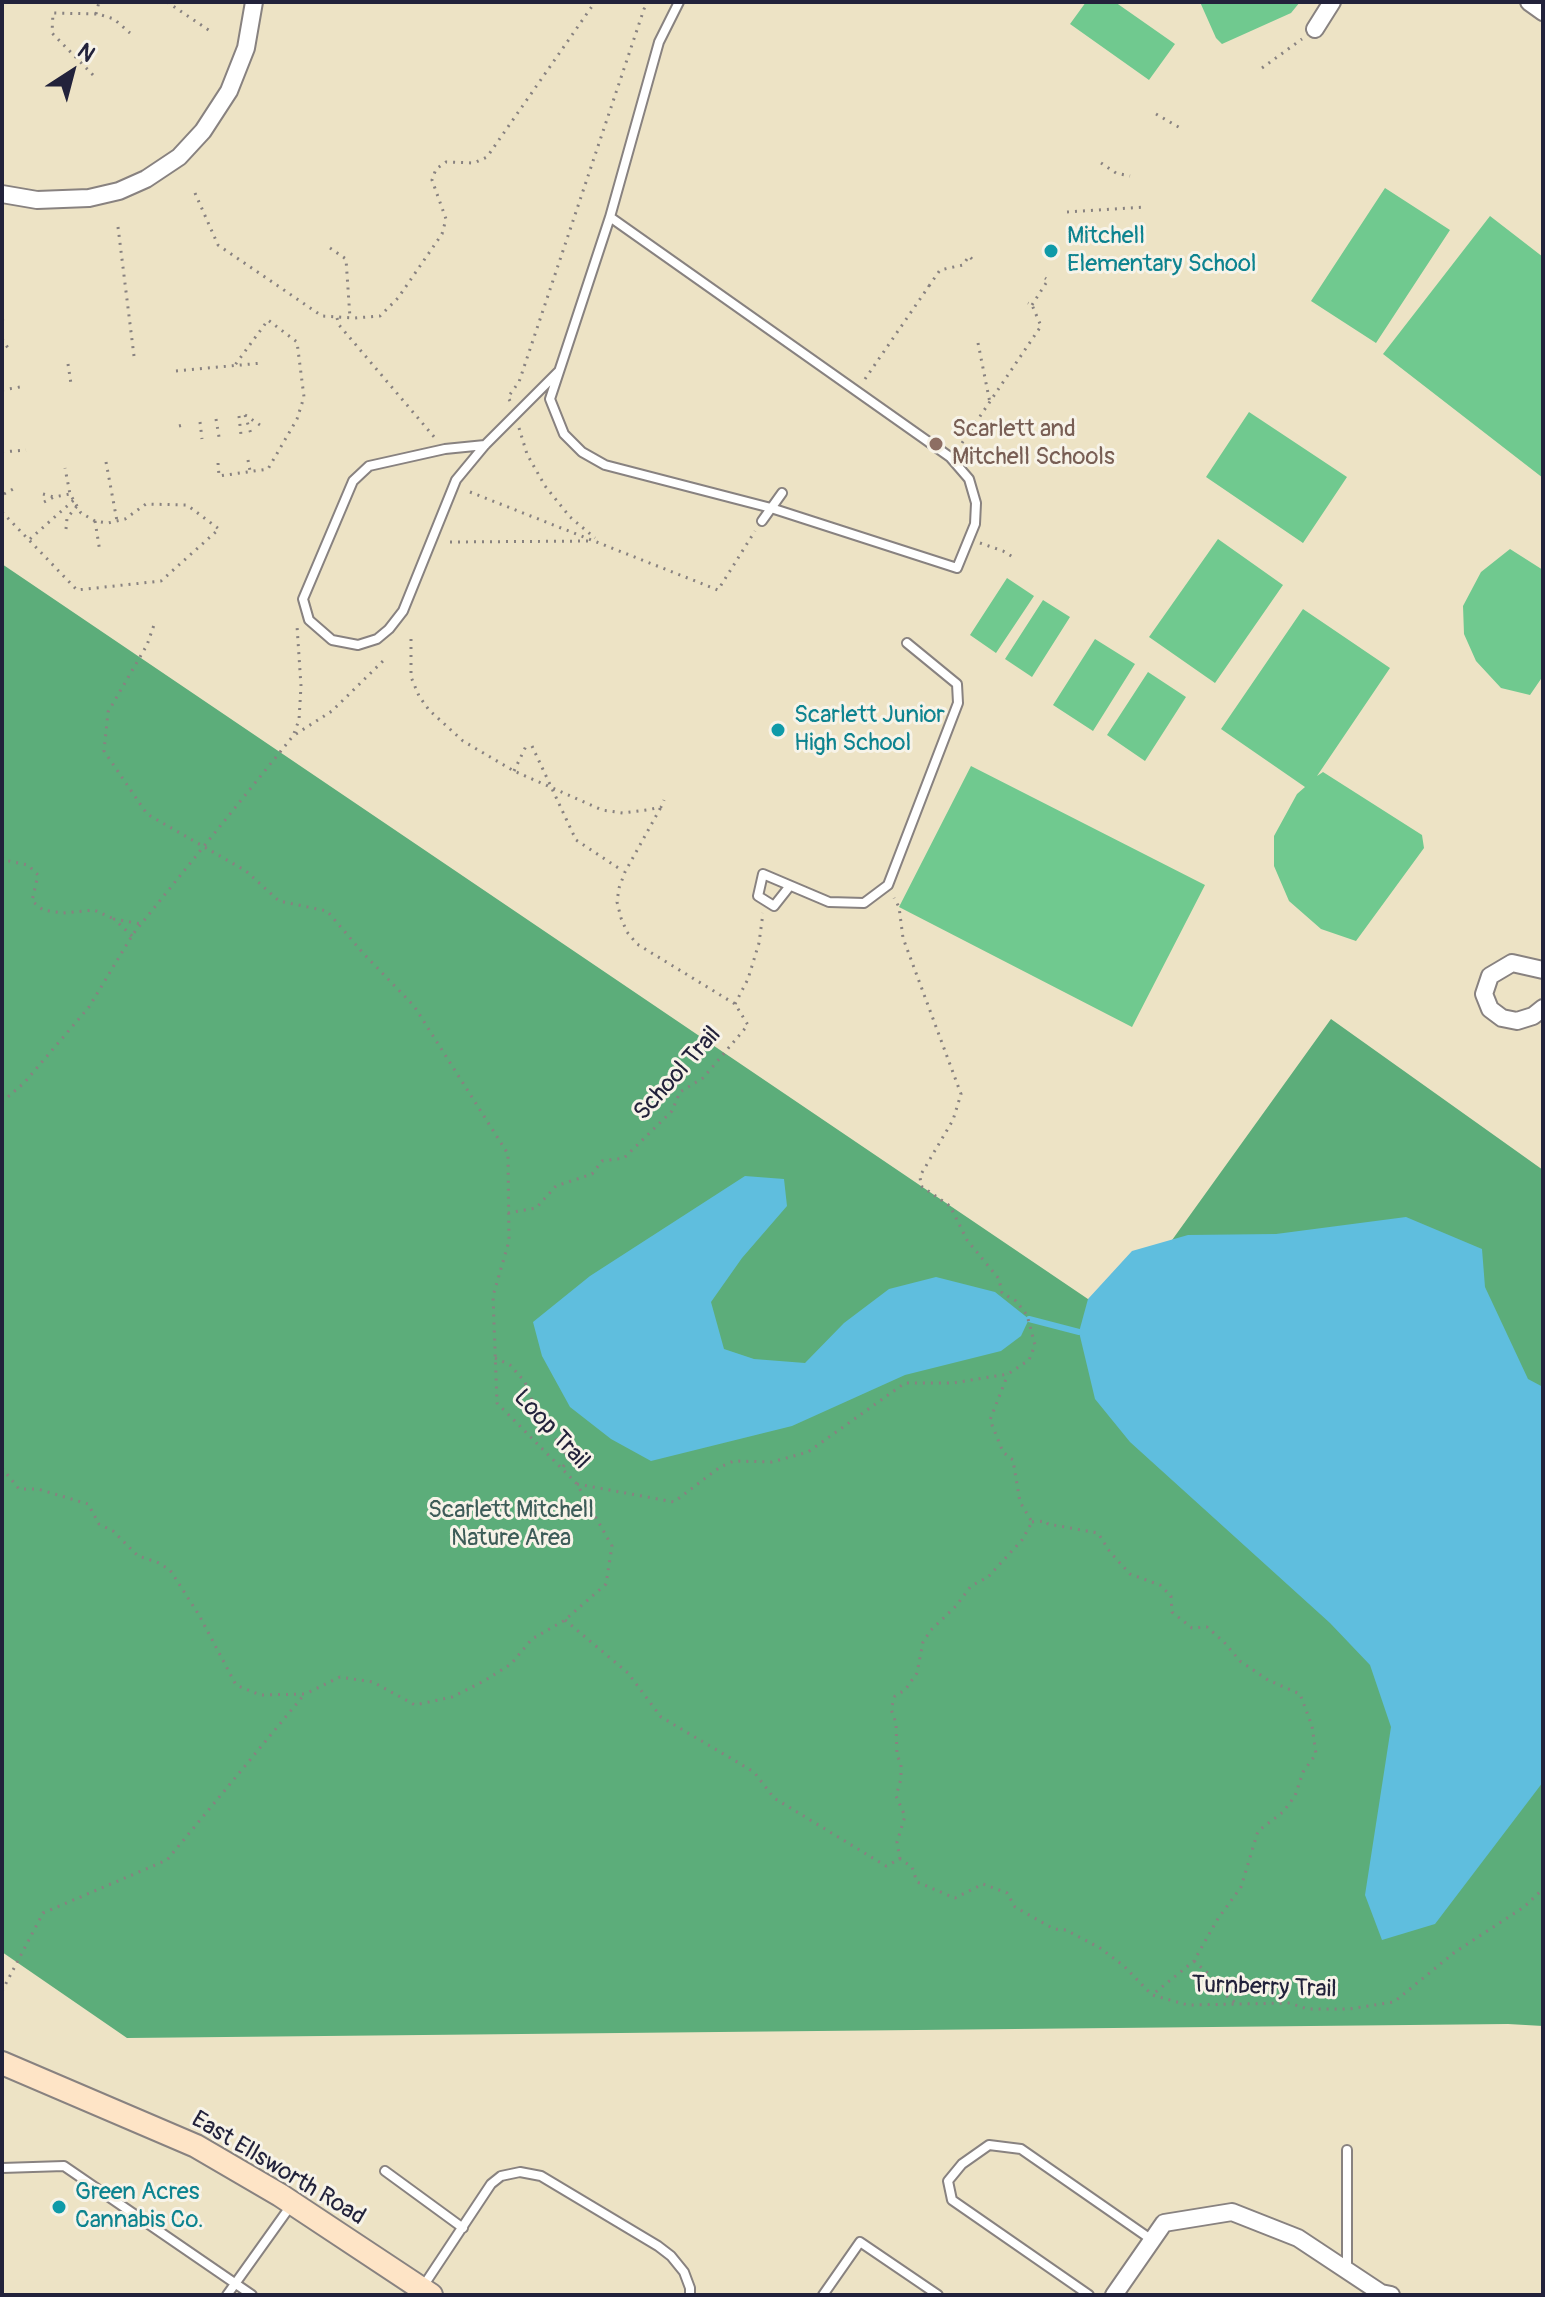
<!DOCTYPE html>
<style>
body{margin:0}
#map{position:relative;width:1545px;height:2297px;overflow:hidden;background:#ede3c5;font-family:Pangolin,sans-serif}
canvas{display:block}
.frame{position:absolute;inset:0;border:4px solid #22223b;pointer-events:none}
.north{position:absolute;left:32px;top:32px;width:80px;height:80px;-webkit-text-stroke:6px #f7f3e8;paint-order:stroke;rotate:36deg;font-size:22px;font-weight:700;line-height:32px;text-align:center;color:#22223b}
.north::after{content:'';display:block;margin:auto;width:28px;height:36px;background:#22223b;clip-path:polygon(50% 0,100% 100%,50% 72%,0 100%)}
</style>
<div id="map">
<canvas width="1545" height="2297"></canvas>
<div class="frame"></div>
<div class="north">N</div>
</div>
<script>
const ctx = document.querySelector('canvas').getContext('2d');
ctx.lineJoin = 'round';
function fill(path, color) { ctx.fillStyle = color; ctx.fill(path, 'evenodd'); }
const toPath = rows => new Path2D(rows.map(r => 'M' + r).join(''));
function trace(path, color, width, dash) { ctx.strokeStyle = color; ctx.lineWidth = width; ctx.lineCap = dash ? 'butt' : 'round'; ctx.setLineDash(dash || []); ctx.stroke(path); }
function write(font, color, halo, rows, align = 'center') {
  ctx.font = font + ' Pangolin,sans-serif'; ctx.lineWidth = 6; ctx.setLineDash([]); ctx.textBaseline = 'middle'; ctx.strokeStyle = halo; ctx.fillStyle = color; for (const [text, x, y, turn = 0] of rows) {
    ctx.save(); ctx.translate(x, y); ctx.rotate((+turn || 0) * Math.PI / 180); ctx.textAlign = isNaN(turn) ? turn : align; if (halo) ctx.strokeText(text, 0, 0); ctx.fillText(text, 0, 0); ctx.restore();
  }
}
const green = toPath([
 [1086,2,1115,2,1175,44,1149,80,1070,24],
 [1200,2,1300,2,1291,13,1222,44,1216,38],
 [1385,188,1450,230,1376,343,1311,301],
 [1490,216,1543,257,1543,478,1383,354],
 [1249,412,1347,477,1303,543,1206,477],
 [1218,539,1283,585,1215,683,1149,637],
 [1510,549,1543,570,1543,676,1530,695,1501,688,1476,661,1464,634,1463,606,1481,572],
 [1007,578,1034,596,996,653,970,635],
 [1043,600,1070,617,1032,677,1005,659],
 [1303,609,1390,668,1317,776,1323,772,1422,835,1424,848,1356,941,1321,929,1289,901,1274,866,1274,836,1297,794,1305,787,1221,729],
 [1095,639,1135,664,1093,731,1053,705],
 [1148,672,1186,697,1145,761,1107,735],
 [971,766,1205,885,1132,1027,899,907]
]);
const forest = toPath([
 [2,564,1116,1318,1331,1019,1543,1170,1543,2026,1508,2024,127,2038,2,1952]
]);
const water = toPath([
 [745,1176,784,1179,787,1206,742,1258,711,1302,724,1349,754,1359,805,1363,844,1323,889,1289,936,1277,995,1292,1029,1319,1021,1336,1001,1351,905,1375,792,1426,651,1461,611,1439,570,1407,542,1356,533,1322,590,1276],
 [1406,1217,1482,1249,1485,1287,1528,1379,1543,1387,1543,1782,1435,1924,1382,1940,1365,1895,1391,1727,1370,1665,1330,1623,1130,1442,1095,1399,1079,1332,1088,1299,1132,1251,1188,1235,1276,1234]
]);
const stream = toPath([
 [1029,1319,1079,1332]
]);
const path = toPath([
 [167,2,210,31],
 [96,14,99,2],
 [1262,68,1302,39],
 [93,75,52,33,53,13,98,14,114,19,130,33],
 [1156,114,1182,129],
 [1101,163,1116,173,1130,176],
 [195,193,218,245,322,316,355,318,380,316,398,298,442,234,446,219,432,180,436,169,446,162,474,163,487,157,595,2],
 [1067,212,1146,207],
 [118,227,134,356],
 [330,248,346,259,350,318],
 [2,286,4,286],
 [929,286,940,270,963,265,969,256,973,260],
 [1032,305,1048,280,1045,278],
 [337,318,339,325,435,438],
 [2,319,8,318],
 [2,339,10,351],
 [978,343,990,403],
 [68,364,71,384],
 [176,371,262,363],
 [865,379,929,286,925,284],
 [2,390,20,387],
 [510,401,508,397,519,382,644,9,649,2],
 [245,415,251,434],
 [245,415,260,425],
 [239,416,241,435],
 [216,419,219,437],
 [200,422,202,439],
 [179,426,183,425],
 [519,428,527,454,545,486,570,517,595,538],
 [962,443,1041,326,1032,305,1028,303],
 [2,452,26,450],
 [248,460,250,471],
 [106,462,117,521],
 [218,463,219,476,268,469,297,419,304,397,297,342,268,320,235,365],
 [470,492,718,590,755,531],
 [4,494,15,488],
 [43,494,54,497],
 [44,502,54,497,70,494],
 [2,512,77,590,161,581,219,529,187,505,146,504,125,519,108,523,95,521,81,513,77,506,70,494,65,468],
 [95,521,100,552],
 [66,529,67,518,77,506],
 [30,539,75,499],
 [450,542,594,541],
 [980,543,1003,551,1013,557,1011,560],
 [411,639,411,677,419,696,429,710,463,741,514,771,602,810,623,813,647,810,661,807,664,800],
 [296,734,332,711,384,660],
 [532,746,576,840,623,871],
 [514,771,527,744],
 [2,857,4,860,28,865,38,875,32,901,43,910,63,913,94,910,114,919],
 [132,936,114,919,141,924],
 [735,1004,748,979,759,943,763,913],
 [2,1102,24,1083,89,1007,133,934,293,736,299,720,301,686,297,626],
 [508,1213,536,1208,556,1186,592,1174,602,1161,624,1158,672,1111,680,1092,703,1078,748,1025,735,1004,637,944,627,932,621,918,617,902,619,888,625,872,661,807],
 [495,1358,510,1365,525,1382,534,1406,569,1459,562,1468],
 [2,1468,19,1489,38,1489,88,1504,99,1524,113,1531,138,1556,157,1562,170,1570,199,1615,236,1685,260,1695,305,1694,340,1677,373,1682,415,1705,452,1697,484,1681,511,1664,532,1639,565,1620,606,1584,612,1546,577,1484,497,1403,493,1296,509,1241,508,1154,414,1006,363,953,327,911,279,901,246,871,147,814,104,751,108,712,147,645,155,622],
 [577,1484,674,1502,720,1467,734,1461,772,1462,808,1452,905,1383,953,1383,1008,1374,1029,1360,1035,1345,1027,1315,1016,1301,1002,1293,999,1279,967,1240,950,1206,921,1186,920,1176,953,1120,961,1094,903,938,899,907,894,898],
 [1032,1522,1046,1521,1048,1524,1098,1533,1110,1552,1130,1574,1160,1585,1171,1596,1172,1612,1192,1628,1207,1627,1224,1642,1240,1661,1268,1680,1300,1694,1312,1726,1316,1754,1303,1772,1295,1796,1283,1812,1258,1831,1241,1887,1217,1920,1194,1961,1152,1995],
 [565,1620,628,1673,661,1717,754,1772,774,1798,886,1866,900,1859,912,1867,917,1882,955,1898,983,1884,1007,1893,1015,1907,1054,1929,1066,1930,1100,1948,1124,1966,1152,1995,1188,2005,1290,2003,1307,2009,1349,2009,1394,2002,1455,1952,1524,1907,1543,1889],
 [900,1859,897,1842,905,1816,896,1796,901,1779,901,1764,897,1755,896,1723,891,1709,895,1696,905,1690,917,1673,923,1642,931,1630,956,1606,971,1586,988,1577,1022,1540,1032,1522,1020,1502,1013,1460,1003,1452,990,1420,1008,1374],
 [1194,1961,1210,1975,1222,1992,1238,2005],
 [2,1991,43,1913,167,1860,303,1696]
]);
const service = toPath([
 [610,217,950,457,969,479,976,503,975,524,957,568,771,508,605,465,582,452,564,434,550,399,610,217],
 [610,217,659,42,679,2],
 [485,445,445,449,369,466,353,481,303,599,309,620,332,640,358,645,377,639,389,629,403,611,456,480,485,445,558,372],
 [762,521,782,493],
 [789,887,774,906,758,896,763,874,829,902,864,903,888,885,958,703,957,684,907,643],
 [2,2168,64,2166,252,2295],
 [385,2171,463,2228],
 [1347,2270,1347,2150],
 [422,2288,491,2184,501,2176,520,2172,541,2176,658,2246,671,2256,684,2272,690,2288,690,2295],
 [227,2295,292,2204],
 [823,2295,860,2242,938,2295],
 [1089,2295,952,2200,948,2181,962,2164,989,2145,1021,2149,1152,2240]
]);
const minor = toPath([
 [1529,2,1543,12],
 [1315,29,1332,2],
 [2,194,37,200,89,198,119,191,146,179,179,157,203,131,229,91,246,48,254,2],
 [1543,970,1512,963,1490,976,1484,994,1490,1009,1502,1018,1517,1021,1533,1016,1543,1008],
 [1114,2295,1164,2223,1232,2212,1298,2238,1381,2293,1391,2295]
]);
const secondary = toPath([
 [2,2063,196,2146,280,2195,431,2295]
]);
const markers = [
 [1051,251,8,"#0f9aa8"],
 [936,444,8,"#8d6e63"],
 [778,730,8,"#0f9aa8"],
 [59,2207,8,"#0f9aa8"]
];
const cultureNames = [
 ["Mitchell",1067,237],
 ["Elementary School",1067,265],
 ["Scarlett Junior",794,716],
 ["High School",794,744],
 ["Green Acres",75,2193],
 ["Cannabis Co.",75,2221]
];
const educationNames = [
 ["Scarlett and",952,430],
 ["Mitchell Schools",952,458]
];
const streetNames = [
 ["School Trail",678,1074,-48],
 ["Loop Trail",551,1430,47],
 ["Turnberry Trail",1264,1988,2],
 ["East Ellsworth Road",278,2169,31]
];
const parkNames = [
 ["Scarlett Mitchell",511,1511],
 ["Nature Area",511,1539]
];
fill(green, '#70c98f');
fill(forest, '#5cad7a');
fill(water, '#5fbede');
trace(stream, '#5fbede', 6);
trace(service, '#888280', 12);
trace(minor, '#888280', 20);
trace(secondary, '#888280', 26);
trace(path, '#888280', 3, [2, 6]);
trace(service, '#fff', 8);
trace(minor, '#fff', 16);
trace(secondary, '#fee4c6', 22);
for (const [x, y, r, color] of markers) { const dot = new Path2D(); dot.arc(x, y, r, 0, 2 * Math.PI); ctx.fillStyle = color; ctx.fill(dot); trace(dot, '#f7f3e8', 3); }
write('24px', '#0d838f', '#f7f3e8', cultureNames, 'left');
write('24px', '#785e54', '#f7f3e8', educationNames, 'left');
write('24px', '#22223b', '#f7f3e8', streetNames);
write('24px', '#3d5c58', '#f7f3e8', parkNames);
</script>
